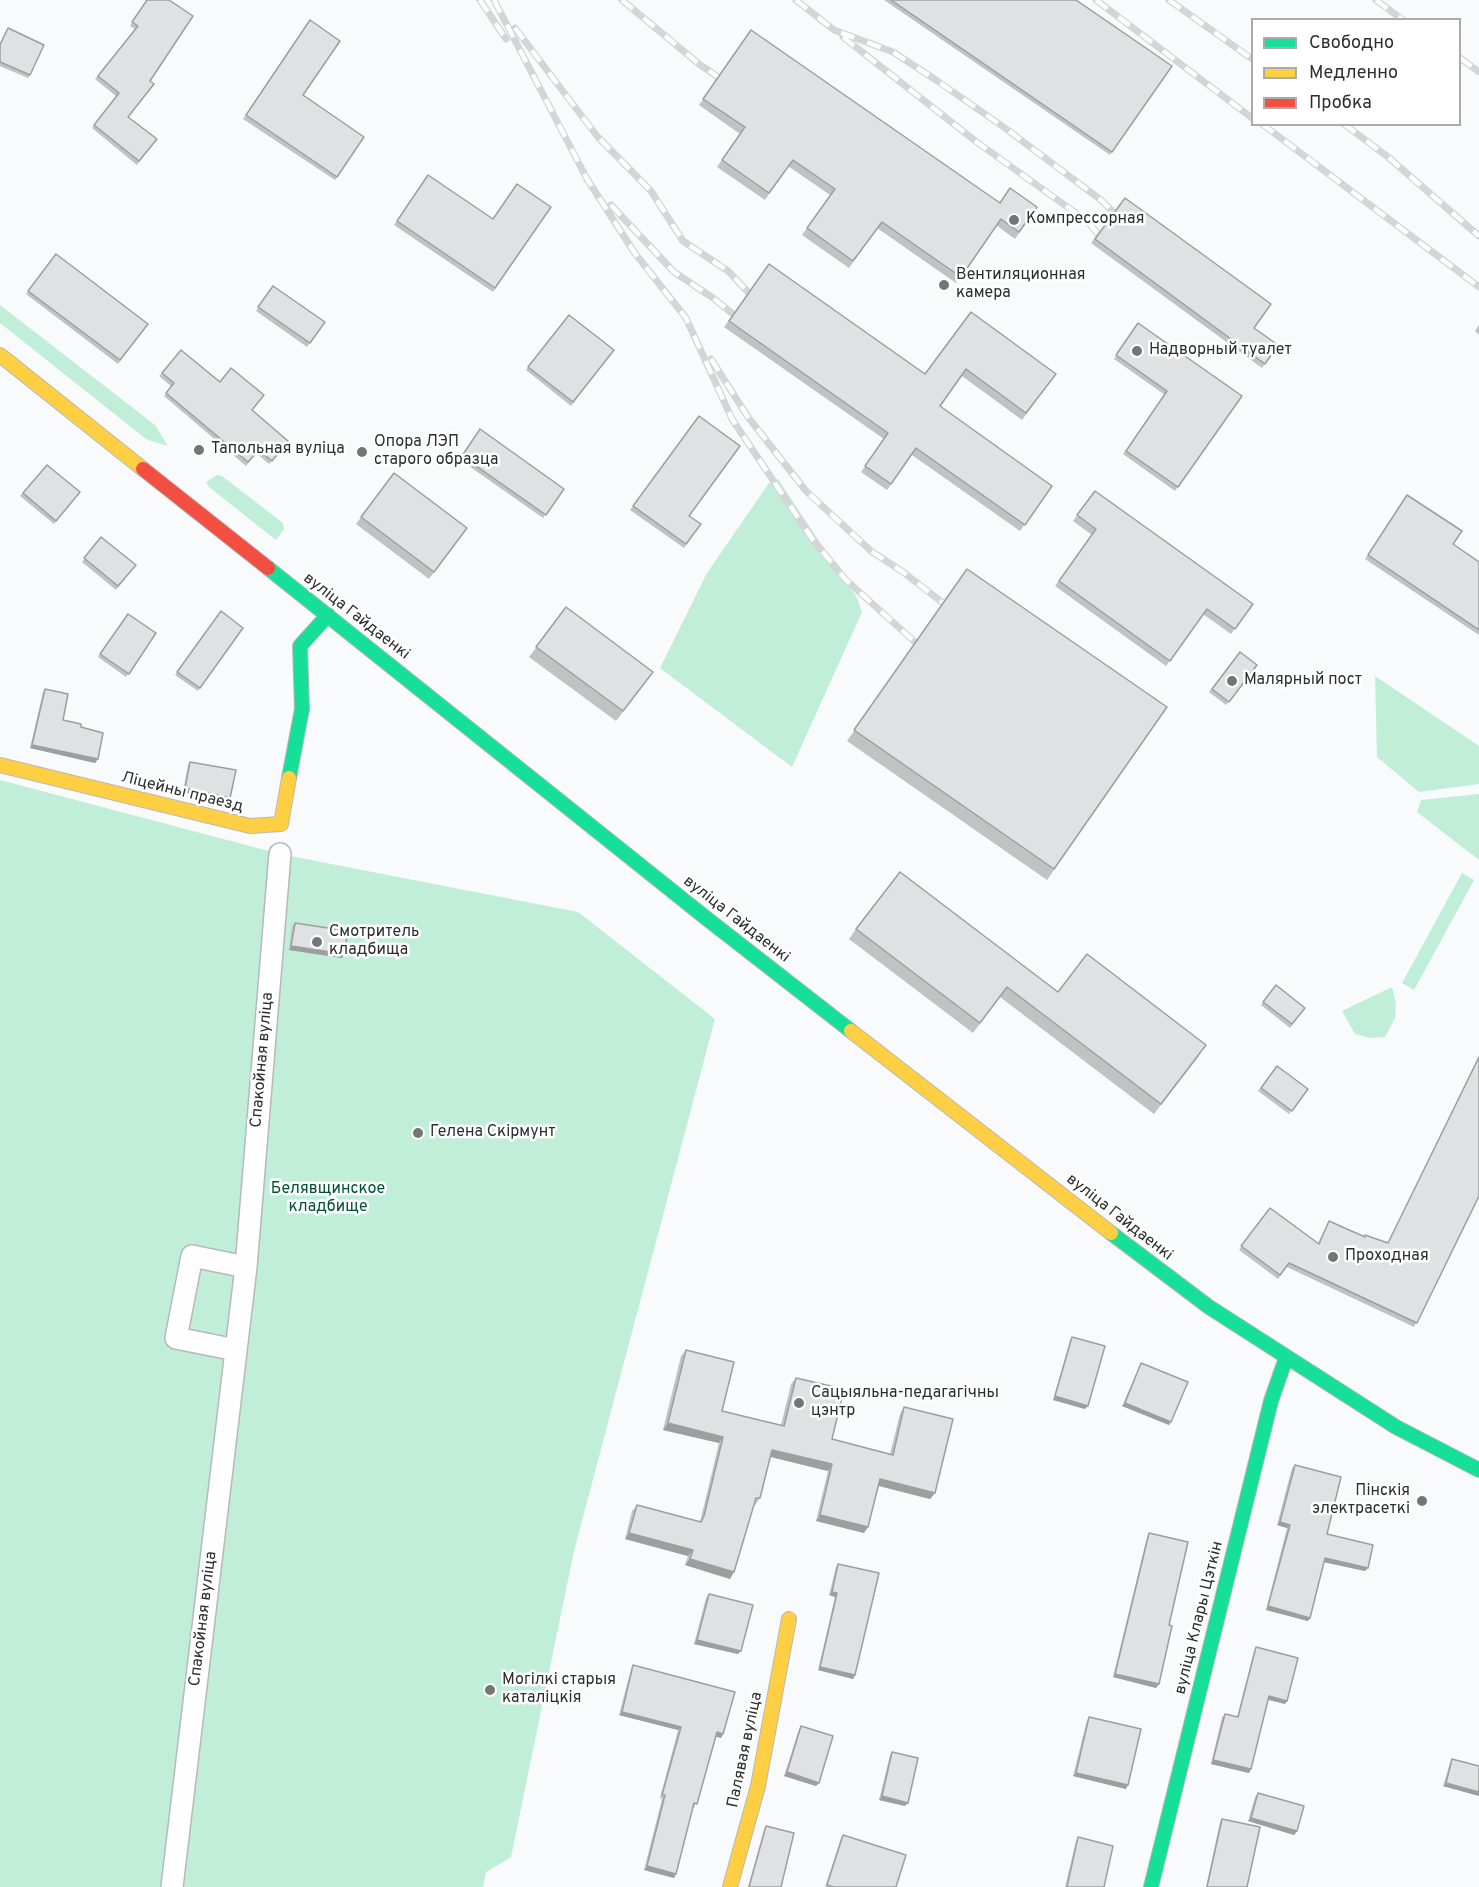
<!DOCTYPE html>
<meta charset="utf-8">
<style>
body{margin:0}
#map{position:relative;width:1479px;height:1887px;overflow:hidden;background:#f8fafc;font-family:Overpass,sans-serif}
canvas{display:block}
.legend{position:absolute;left:1251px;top:18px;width:210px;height:108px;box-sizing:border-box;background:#fff;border:2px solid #ababab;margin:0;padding:8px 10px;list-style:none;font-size:18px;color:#2c2d2e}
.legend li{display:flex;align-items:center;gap:12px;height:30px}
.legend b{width:30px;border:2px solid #ababab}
</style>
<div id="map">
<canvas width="1479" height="1887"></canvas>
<ul class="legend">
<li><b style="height:8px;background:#16e098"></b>Свободно</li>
<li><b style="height:8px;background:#ffcf43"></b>Медленно</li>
<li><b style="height:8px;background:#f24e42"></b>Пробка</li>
</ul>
</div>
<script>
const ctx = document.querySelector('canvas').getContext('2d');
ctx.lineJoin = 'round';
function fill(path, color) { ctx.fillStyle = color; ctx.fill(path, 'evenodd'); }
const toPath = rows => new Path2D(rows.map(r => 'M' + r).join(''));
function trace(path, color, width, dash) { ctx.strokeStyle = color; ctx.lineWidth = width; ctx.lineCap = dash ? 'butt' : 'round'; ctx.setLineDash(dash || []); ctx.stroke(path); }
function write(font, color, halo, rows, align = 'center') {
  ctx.font = font + ' Overpass,sans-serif'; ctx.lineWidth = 5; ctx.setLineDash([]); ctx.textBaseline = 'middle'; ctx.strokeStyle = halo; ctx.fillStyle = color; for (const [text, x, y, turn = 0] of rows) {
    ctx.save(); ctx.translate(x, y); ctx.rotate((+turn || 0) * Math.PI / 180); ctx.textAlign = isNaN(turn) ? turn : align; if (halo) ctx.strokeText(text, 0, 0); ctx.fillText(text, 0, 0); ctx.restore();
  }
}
const green = toPath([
 [0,305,155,425,168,446,148,440,141,435,0,323],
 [217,475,222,476,283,523,284,529,276,540,209,487,206,482],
 [778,479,857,598,862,612,792,767,660,668,707,573,769,483],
 [1375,676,1479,746,1479,784,1419,792,1377,757],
 [0,780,280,854,578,912,715,1019,574,1551,511,1857,486,1872,483,1887,0,1887],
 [1479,794,1479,860,1417,812,1421,800],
 [1462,873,1474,880,1414,990,1402,983],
 [1392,987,1396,1004,1395,1018,1385,1037,1370,1038,1355,1034,1342,1011]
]);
const street = toPath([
 [236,1350,176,1338,192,1256,246,1267],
 [172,1887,246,1267,280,854]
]);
const fast = toPath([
 [268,568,706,918,851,1031],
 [289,778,302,709,300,646,328,615],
 [1111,1233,1209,1307,1396,1427,1479,1470],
 [1151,1887,1271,1401,1286,1358]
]);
const slow = toPath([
 [0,355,143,469],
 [0,765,250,826,281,824,289,778],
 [851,1031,1111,1233],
 [730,1887,758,1786,789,1619]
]);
const jam = toPath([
 [143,469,268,568]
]);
const rail = toPath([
 [480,0,506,39],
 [494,0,587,179,634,252,686,318,732,419,813,540,846,580,915,642],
 [622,0,699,64,718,77],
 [796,0,834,30,893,52,936,80,1005,128,1101,200,1114,213],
 [1096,0,1252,118],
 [1169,0,1252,59],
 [1376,0,1403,20],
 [515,28,597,136,651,191,683,241,728,271,749,293],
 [843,37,978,143,1087,221,1098,234],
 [1460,58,1479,72],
 [1262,124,1479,287],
 [1344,124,1388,157,1479,236],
 [611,205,674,272,713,298,733,314],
 [711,359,748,417,806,491,871,551,903,572,943,603]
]);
const wall = toPath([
 [147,0,150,81,128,117,157,139,137,165,92,128,117,97,95,79,135,29,130,26],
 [884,0,1076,0,1172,66,1110,155],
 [310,20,303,95,364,137,335,180,243,119],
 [8,28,30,75,28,78,0,66,0,43],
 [751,30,999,203,1037,207,1015,239,996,225,956,283,877,228,849,268,802,235,830,195,788,166,765,200,717,167,740,134,699,105],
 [428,175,493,219,551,207,493,292,394,225],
 [1125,198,1254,328,1278,345,1262,368,1091,243],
 [56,254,148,324,118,364,26,294],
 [769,264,925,374,971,312,1056,374,1022,420,962,376,940,407,1052,486,1020,531,912,455,887,490,861,472,884,439,724,327],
 [273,286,325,322,307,347,256,311],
 [569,315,614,350,571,406,526,370],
 [1138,323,1242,396,1175,491,1123,454,1165,395,1114,359],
 [1479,325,1479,335,1475,331],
 [162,373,252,410,288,441,269,464,256,453,246,466,164,396,172,387,159,376],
 [699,416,689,516,701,524,684,548,630,510],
 [480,429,564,489,543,518,459,459],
 [394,473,467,528,429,579,356,524],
 [1095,491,1253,604,1231,634,1203,614,1166,666,1055,586,1092,535,1073,521],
 [23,493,77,496,54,524,20,496],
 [1407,495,1453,544,1479,562,1479,635,1365,559],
 [101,537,136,565,116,590,82,562],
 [967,569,1167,707,1047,880,847,741],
 [566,607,653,672,616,721,529,657],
 [221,611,243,628,198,691,175,675],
 [128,614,156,633,126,677,98,657],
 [1240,652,1257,665,1226,705,1209,692],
 [45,689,63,720,81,727,98,759,95,763,30,748,43,692],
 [190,762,230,798,228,801,183,792,188,765],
 [295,923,344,954,342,958,289,950,292,926],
 [856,929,1058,992,1199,1056,1154,1114,1000,997,973,1033,849,939],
 [1276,985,1305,1008,1290,1028,1261,1005],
 [1479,1056,1479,1196,1414,1327,1287,1267,1278,1279,1239,1250,1270,1208,1318,1243,1329,1221,1365,1237,1388,1243],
 [1277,1066,1308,1089,1289,1114,1258,1091],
 [1072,1337,1085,1409,1053,1400,1070,1340],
 [686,1350,722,1411,781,1425,791,1384,796,1378,832,1439,890,1454,900,1414,904,1407,935,1493,930,1499,878,1486,864,1533,816,1521,828,1471,770,1457,760,1498,755,1505,754,1505,730,1579,685,1565,688,1556,625,1539,632,1511,637,1505,700,1522,719,1443,663,1430,681,1356],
 [1141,1363,1171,1422,1169,1425,1122,1406,1139,1367],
 [1295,1465,1327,1534,1365,1571,1324,1562,1310,1618,1308,1621,1266,1610,1287,1528,1277,1525,1292,1468],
 [1149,1533,1169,1625,1159,1684,1156,1688,1113,1677,1147,1537],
 [838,1564,855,1675,853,1679,818,1670,835,1597,829,1595,836,1567],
 [709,1594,738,1654,694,1644,706,1598],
 [1256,1647,1285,1704,1268,1700,1249,1773,1211,1764,1222,1717,1225,1714,1237,1717,1254,1651],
 [633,1665,723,1734,721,1738,716,1736,694,1808,693,1807,674,1878,644,1870,662,1799,660,1798,678,1730,619,1715,631,1669],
 [1089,1717,1126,1789,1073,1776,1087,1720],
 [801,1726,816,1786,784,1776,799,1729],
 [892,1752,905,1806,879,1800,890,1755],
 [1452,1759,1479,1766,1479,1796,1443,1786,1450,1763],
 [1258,1793,1297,1831,1294,1835,1248,1821,1255,1797],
 [1222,1819,1247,1887,1206,1887,1220,1822],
 [766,1826,781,1887,748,1887,764,1830],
 [843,1835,896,1887,825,1887,841,1838],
 [1078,1837,1104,1887,1065,1887,1076,1841]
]);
const shadedWall = toPath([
 [32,745,98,759,95,763,30,748],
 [185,788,230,798,228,801,183,792],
 [291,946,344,954,342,958,289,950],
 [1055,1396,1088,1406,1085,1409,1053,1400],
 [1125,1403,1171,1422,1169,1425,1122,1406],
 [668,1423,723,1437,719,1443,663,1430],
 [772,1450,832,1464,828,1471,767,1456],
 [880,1479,935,1493,930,1499,876,1485],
 [820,1515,868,1527,864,1533,816,1521],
 [1280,1522,1290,1525,1287,1528,1277,1525],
 [629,1533,693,1550,688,1556,625,1539],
 [1325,1558,1368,1568,1365,1571,1323,1562],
 [690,1559,734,1572,730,1579,685,1565],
 [832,1592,837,1593,835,1597,829,1595],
 [1268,1606,1310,1618,1308,1621,1266,1610],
 [697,1640,741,1651,738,1654,694,1644],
 [820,1667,855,1675,853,1679,818,1670],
 [1115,1674,1159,1684,1156,1688,1113,1677],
 [1269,1696,1287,1701,1285,1704,1266,1699],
 [622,1712,681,1727,678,1730,619,1715],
 [717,1732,723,1734,721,1738,714,1736],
 [1213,1760,1251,1769,1249,1773,1211,1764],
 [787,1772,819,1783,816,1786,784,1776],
 [1076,1773,1128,1785,1126,1789,1073,1776],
 [1446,1783,1479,1792,1479,1796,1443,1786],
 [882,1796,908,1803,905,1806,879,1800],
 [1251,1818,1297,1831,1294,1835,1248,1821],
 [647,1866,676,1874,674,1878,644,1870]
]);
const building = toPath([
 [147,0,169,0,193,16,150,81,154,84,128,117,157,139,139,161,94,125,119,93,98,76,138,26,132,22,147,0],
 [891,0,1076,0,1172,66,1112,152,891,0],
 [310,20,340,41,303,95,364,137,337,177,246,115,310,20],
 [8,28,44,45,30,75,0,62,0,45,8,28],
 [751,30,1000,203,1010,188,1037,207,1019,232,1001,219,961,277,882,222,853,261,807,228,835,189,793,160,769,193,722,160,745,127,703,99,751,30],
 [428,175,493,219,517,184,551,207,495,288,397,221,428,175],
 [1125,198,1271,304,1254,328,1278,345,1265,364,1095,239,1125,198],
 [56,254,148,324,120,360,28,291,56,254],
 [769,264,925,374,971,312,1056,374,1026,413,966,369,940,406,1052,486,1025,525,916,448,891,484,865,466,888,433,729,321,769,264],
 [273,286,325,322,310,343,258,307,273,286],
 [569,315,614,350,573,402,528,367,569,315],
 [1138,323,1242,396,1178,487,1126,451,1167,391,1116,355,1138,323],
 [181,350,220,382,231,368,264,395,252,410,288,441,272,461,259,450,248,462,166,393,174,383,162,373,181,350],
 [699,416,740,446,689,516,701,524,686,544,633,506,699,416],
 [480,429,564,489,546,515,462,456,480,429],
 [47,465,80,492,56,521,23,493,47,465],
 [394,473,467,528,434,572,361,517,394,473],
 [1095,491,1253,604,1235,629,1207,609,1170,661,1059,581,1096,529,1077,515,1095,491],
 [1407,495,1462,531,1453,544,1479,562,1479,630,1368,555,1407,495],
 [101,537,136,565,118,586,84,558,101,537],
 [967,569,1167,707,1054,869,854,730,967,569],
 [566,607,653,672,623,711,536,647,566,607],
 [221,611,243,628,200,688,177,672,221,611],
 [128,614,156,633,129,674,100,654,128,614],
 [1240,652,1257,665,1229,702,1212,689,1240,652],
 [45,689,68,694,63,720,81,724,81,727,103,733,98,759,32,745,45,689],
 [190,762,236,770,230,798,185,788,190,762],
 [900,872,1058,992,1087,954,1206,1045,1161,1104,1007,987,980,1023,856,929,900,872],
 [295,923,348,931,344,954,291,946,295,923],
 [1276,985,1305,1008,1292,1024,1263,1002,1276,985],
 [1479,1057,1479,1196,1417,1323,1289,1263,1280,1275,1241,1246,1270,1208,1319,1244,1329,1221,1365,1237,1365,1235,1388,1243,1479,1057],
 [1277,1066,1308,1089,1292,1111,1261,1088,1277,1066],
 [1072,1337,1105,1346,1088,1406,1055,1396,1072,1337],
 [686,1350,734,1362,722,1411,784,1426,796,1378,844,1389,832,1439,893,1455,904,1407,953,1419,935,1493,880,1479,868,1527,820,1515,832,1464,772,1450,760,1498,756,1498,734,1572,690,1559,693,1550,629,1533,637,1505,701,1522,704,1516,723,1437,668,1423,686,1350],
 [1141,1363,1188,1382,1171,1422,1125,1403,1141,1363],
 [1295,1465,1341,1477,1327,1534,1373,1545,1368,1568,1325,1558,1310,1618,1268,1606,1290,1525,1280,1522,1295,1465],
 [1149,1533,1188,1542,1169,1625,1172,1626,1159,1684,1115,1674,1149,1533],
 [838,1564,879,1573,855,1675,820,1667,837,1593,832,1592,838,1564],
 [709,1594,753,1605,741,1651,697,1640,709,1594],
 [1256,1647,1298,1658,1287,1701,1269,1696,1251,1769,1213,1760,1225,1714,1238,1717,1256,1647],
 [633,1665,735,1692,723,1734,717,1732,697,1804,694,1803,676,1874,647,1866,665,1795,662,1795,681,1727,622,1712,633,1665],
 [1089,1717,1141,1729,1128,1785,1076,1773,1089,1717],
 [801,1726,833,1736,819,1783,787,1772,801,1726],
 [892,1752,918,1758,908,1803,882,1796,892,1752],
 [1452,1759,1479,1766,1479,1792,1446,1783,1452,1759],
 [1258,1793,1304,1806,1297,1831,1251,1818,1258,1793],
 [1222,1819,1260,1827,1247,1887,1207,1887,1222,1819],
 [766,1826,794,1833,781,1887,749,1887,766,1826],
 [843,1835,906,1855,896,1887,834,1887,827,1885,843,1835],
 [1078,1837,1113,1846,1104,1887,1067,1887,1078,1837]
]);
const markers = [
 [1014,220,6,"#737576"],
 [944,285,6,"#737576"],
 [1137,351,6,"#737576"],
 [199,450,6,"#737576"],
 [362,452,6,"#737576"],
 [1232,681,6,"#737576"],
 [317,942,6,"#737576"],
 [418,1133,6,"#737576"],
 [1333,1257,6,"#737576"],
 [799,1403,6,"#737576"],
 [1422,1501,6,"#737576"],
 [490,1690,6,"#737576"]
];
const poiNames = [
 ["Компрессорная",1026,220],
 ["Вентиляционная",956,276],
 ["камера",956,294],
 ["Надворный туалет",1149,351],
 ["Опора ЛЭП",374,443],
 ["старого образца",374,461],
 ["Тапольная вуліца",211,450],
 ["Малярный пост",1244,681],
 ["Смотритель",329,933],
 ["кладбища",329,951],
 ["Гелена Скірмунт",430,1133],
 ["Проходная",1345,1257],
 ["Сацыяльна-педагагічны",811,1394],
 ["цэнтр",811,1412],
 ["Пінскія",1410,1492,"right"],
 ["электрасеткі",1410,1510,"right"],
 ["Могілкі старыя",502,1681],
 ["каталіцкія",502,1699]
];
const streetNames = [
 ["вуліца Гайдаенкі",356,617,38],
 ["Ліцейны праезд",182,793,14],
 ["вуліца Гайдаенкі",736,920,38],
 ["Спакойная вуліца",263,1060,-85],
 ["вуліца Гайдаенкі",1119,1218,38],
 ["вуліца Клары Цэткін",1200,1618,-76],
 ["Спакойная вуліца",204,1619,-83],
 ["Палявая вуліца",746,1750,-78]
];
const parkNames = [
 ["Белявщинское",328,1190],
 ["кладбище",328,1208]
];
fill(green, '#c1eed8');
trace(street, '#b7b8b9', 24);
trace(fast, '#b7b8b9', 16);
trace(slow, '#b7b8b9', 16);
trace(jam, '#b7b8b9', 16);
trace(street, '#fefeff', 21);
trace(fast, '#16e098', 14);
trace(slow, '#ffcf43', 14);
trace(jam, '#f24e42', 14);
trace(rail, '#d4d5d6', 7);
trace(rail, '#fff', 4.5, [14]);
fill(wall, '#c1c2c2');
fill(shadedWall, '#9d9e9e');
fill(building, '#e0e1e2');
trace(building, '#9d9e9e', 1.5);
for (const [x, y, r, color] of markers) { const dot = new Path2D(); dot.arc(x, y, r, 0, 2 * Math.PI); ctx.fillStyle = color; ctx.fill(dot); trace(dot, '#fff', 2); }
write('16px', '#2c2d2e', '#fff', poiNames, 'left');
write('16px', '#2c2d2e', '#fff', streetNames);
write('16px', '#005234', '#fff', parkNames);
</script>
